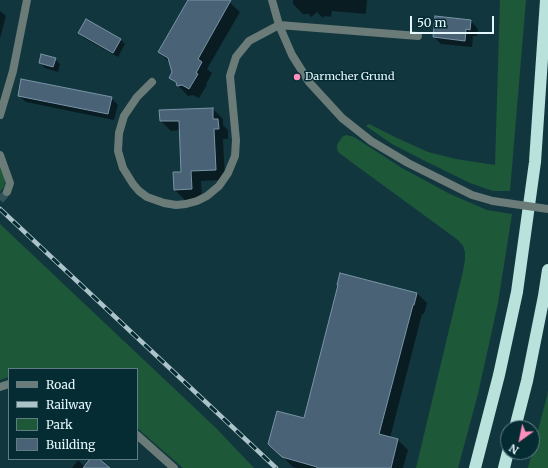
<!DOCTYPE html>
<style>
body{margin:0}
#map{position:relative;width:548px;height:468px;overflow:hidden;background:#12363e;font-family:Merriweather,serif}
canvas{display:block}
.legend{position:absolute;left:8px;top:368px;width:130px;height:92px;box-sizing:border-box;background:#062c33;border:1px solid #5f7d83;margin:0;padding:5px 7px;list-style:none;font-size:12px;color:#e4f7fc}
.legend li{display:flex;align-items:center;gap:8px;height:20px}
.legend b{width:20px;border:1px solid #5f7d83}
.north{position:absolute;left:500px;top:420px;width:40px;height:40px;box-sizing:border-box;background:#062c33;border:1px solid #5f7d83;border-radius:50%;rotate:213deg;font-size:11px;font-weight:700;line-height:16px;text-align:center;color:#e4f7fc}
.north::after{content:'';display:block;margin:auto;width:14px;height:18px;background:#fd8ebe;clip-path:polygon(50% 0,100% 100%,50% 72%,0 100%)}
.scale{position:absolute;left:410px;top:16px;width:84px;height:18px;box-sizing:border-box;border:2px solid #e4f7fc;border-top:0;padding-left:5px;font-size:12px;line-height:14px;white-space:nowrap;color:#e4f7fc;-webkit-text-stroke:3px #062c33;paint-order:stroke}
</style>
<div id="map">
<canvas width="548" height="468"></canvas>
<ul class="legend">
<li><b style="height:5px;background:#6b7b78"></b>Road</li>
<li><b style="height:5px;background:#acc3c9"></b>Railway</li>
<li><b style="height:11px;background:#1d5839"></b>Park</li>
<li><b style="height:11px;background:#496275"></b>Building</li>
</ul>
<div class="north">N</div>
<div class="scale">50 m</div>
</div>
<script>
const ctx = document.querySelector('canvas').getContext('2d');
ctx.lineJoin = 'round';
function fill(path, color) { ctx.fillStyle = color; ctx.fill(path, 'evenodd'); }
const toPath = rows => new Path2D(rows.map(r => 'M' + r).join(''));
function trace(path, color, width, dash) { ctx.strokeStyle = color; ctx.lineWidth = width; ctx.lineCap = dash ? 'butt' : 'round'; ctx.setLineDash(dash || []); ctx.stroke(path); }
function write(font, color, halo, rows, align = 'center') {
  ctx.font = font + ' Merriweather,serif'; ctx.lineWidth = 3; ctx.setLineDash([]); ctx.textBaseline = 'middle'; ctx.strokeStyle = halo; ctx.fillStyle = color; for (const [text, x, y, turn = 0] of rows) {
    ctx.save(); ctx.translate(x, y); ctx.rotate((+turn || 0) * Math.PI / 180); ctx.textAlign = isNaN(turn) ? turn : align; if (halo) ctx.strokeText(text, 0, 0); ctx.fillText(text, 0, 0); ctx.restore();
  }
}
const green = toPath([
 [500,0,526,0,510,191,493,191,470,183,425,161,392,144,366,126,369,124,397,138,428,152,456,159,495,165],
 [346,135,354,137,402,168,450,194,487,210,512,214,498,303,478,394,458,468,416,468,463,271,465,260,465,252,463,246,458,240,339,153,337,149,337,145,342,137],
 [0,164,5,180,4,187,0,192],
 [0,224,217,429,254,468,183,468,137,428,137,369,9,369,9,377,0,380],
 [548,390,548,468,528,468,547,396]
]);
const shadow = toPath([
 [189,0,227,0,240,12,207,69,212,73,206,84,207,85,199,98,193,95,188,96,170,77,173,72,169,62,159,52],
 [293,0,367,0,366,14,332,11,331,17,325,16,323,18,317,12,311,17,309,14,303,14,293,4],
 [0,11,6,16,0,38],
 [436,17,471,21,478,29,477,36,473,36,472,47,441,44,434,37],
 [79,33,121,40,125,44,118,57,84,38],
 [55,59,60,64,58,72,45,68,40,63],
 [19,96,111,98,118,105,114,120,26,102],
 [213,109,223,119,223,125,228,130,228,139,223,139,225,180,201,181,202,199,185,200,175,190,182,173,180,130,171,131,161,121],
 [417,293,427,303,424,314,422,314,390,438,398,440,408,450,403,468,298,468,293,467,280,454,305,419],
 [91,459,97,459,109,468,72,468,78,460,85,467]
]);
const building = toPath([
 [188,0,231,0,198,59,202,62,196,73,198,74,189,89,182,85,177,86,176,82,169,78,172,72,168,58,158,52,188,0],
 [435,16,471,20,470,30,466,29,465,41,433,37,435,16],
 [86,19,121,39,113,53,78,33,86,19],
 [41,54,56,58,53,67,39,63,41,54],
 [21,79,112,97,108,114,18,96,21,79],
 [213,108,213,119,218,119,219,129,214,129,216,170,191,171,192,189,174,190,173,172,181,172,179,121,160,121,159,110,213,108],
 [340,273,417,293,414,305,413,305,379,434,398,439,391,468,317,468,317,467,282,457,268,444,277,411,304,418,338,285,337,285,340,273],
 [90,459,99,459,110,468,83,468,90,459]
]);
const minorTunnel = toPath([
 [0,200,7,192]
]);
const minor = toPath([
 [272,0,279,25,292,55,309,82,342,118,371,141,408,163,472,195,493,201],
 [152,82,137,97,124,116,119,133,118,151,123,168,133,184,139,191,147,197,164,203,176,205,186,204,197,201,207,196,219,186,228,173,235,156,236,140,230,76,236,57,249,41,279,25,418,36],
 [0,115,13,71,27,0],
 [0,155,10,183,7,192],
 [0,387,9,384],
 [137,435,174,468]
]);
const motorway = toPath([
 [515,428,527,381,544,296,548,270],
 [475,468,499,375,517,292,535,162,546,0],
 [504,468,508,452]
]);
const rail = toPath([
 [0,209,276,468]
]);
const minorBridge = toPath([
 [493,201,548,209]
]);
const markers = [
 [297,77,4,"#fd8ebe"]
];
const poiNames = [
 ["Darmcher Grund",305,77]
];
fill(green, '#1d5839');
fill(shadow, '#0007');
fill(building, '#496275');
trace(building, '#7994a8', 1);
trace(minorTunnel, '#32535a', 8, [8, 4]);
trace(minor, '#6b7b78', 8);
trace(motorway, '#bae2dc', 12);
trace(rail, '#acc3c9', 4.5);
trace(rail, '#062c33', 3, [9]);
trace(minorBridge, '#6b7b78', 8);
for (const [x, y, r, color] of markers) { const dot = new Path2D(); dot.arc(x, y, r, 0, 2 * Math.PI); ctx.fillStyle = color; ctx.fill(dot); trace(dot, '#062c33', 1.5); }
write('11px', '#e4f7fc', '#062c33', poiNames, 'left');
</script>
